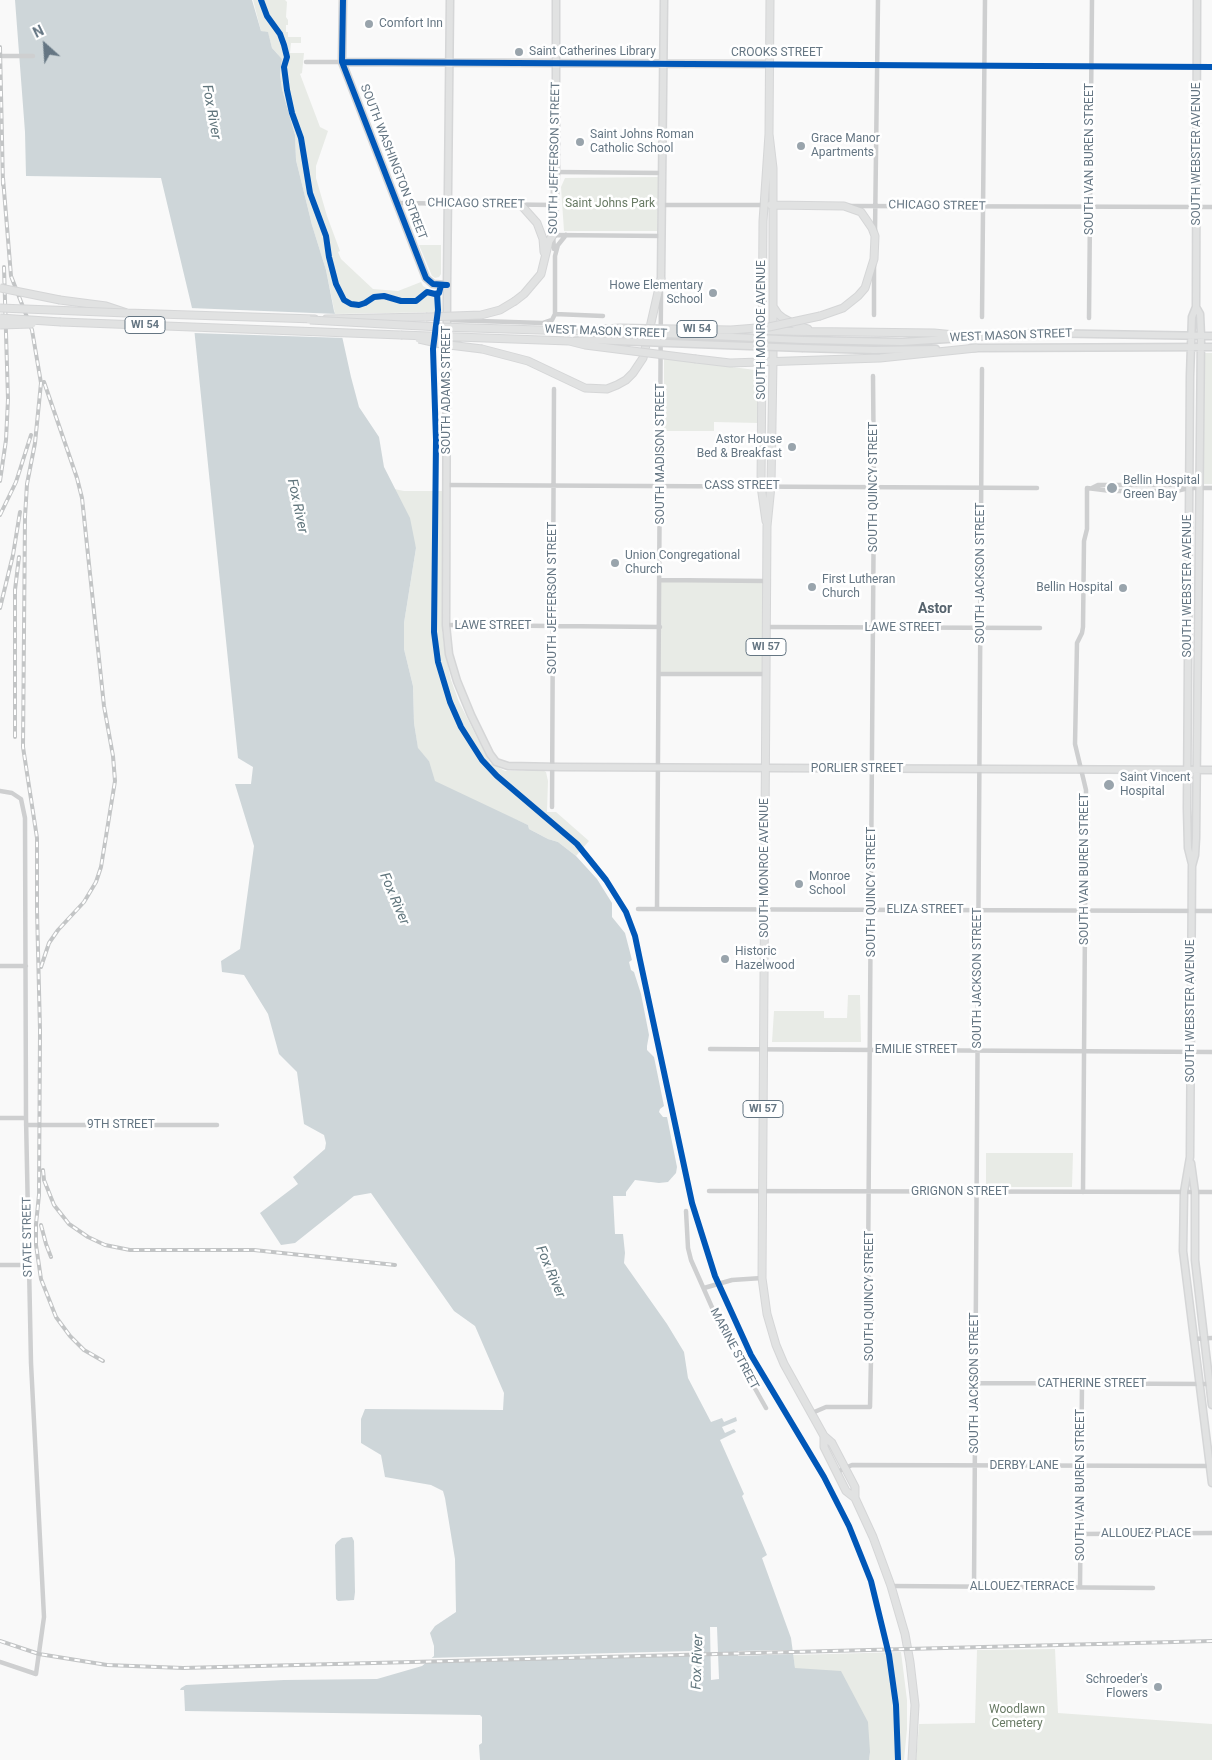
<!DOCTYPE html>
<style>
body{margin:0}
#map{position:relative;width:1212px;height:1760px;overflow:hidden;background:#f9f9f9;font-family:Roboto,sans-serif}
canvas{display:block}
.north{position:absolute;left:20px;top:20px;width:50px;height:50px;-webkit-text-stroke:4px #fff;paint-order:stroke;rotate:334deg;font-size:14px;font-weight:700;line-height:20px;text-align:center;color:#657683}
.north::after{content:'';display:block;margin:auto;width:18px;height:22px;background:#657683;clip-path:polygon(50% 0,100% 100%,50% 72%,0 100%)}
</style>
<div id="map">
<canvas width="1212" height="1760"></canvas>
<div class="north">N</div>
</div>
<script>
const ctx = document.querySelector('canvas').getContext('2d');
ctx.lineJoin = 'round';
function fill(path, color) { ctx.fillStyle = color; ctx.fill(path, 'evenodd'); }
const toPath = rows => new Path2D(rows.map(r => 'M' + r).join(''));
function trace(path, color, width, dash) { ctx.strokeStyle = color; ctx.lineWidth = width; ctx.lineCap = dash ? 'butt' : 'round'; ctx.setLineDash(dash || []); ctx.stroke(path); }
function write(font, color, halo, rows, align = 'center') {
  ctx.font = font + ' Roboto,sans-serif'; ctx.lineWidth = 5; ctx.setLineDash([]); ctx.textBaseline = 'middle'; ctx.strokeStyle = halo; ctx.fillStyle = color; for (const [text, x, y, turn = 0] of rows) {
    ctx.save(); ctx.translate(x, y); ctx.rotate((+turn || 0) * Math.PI / 180); ctx.textAlign = isNaN(turn) ? turn : align; if (halo) ctx.strokeText(text, 0, 0); ctx.fillText(text, 0, 0); ctx.restore();
  }
}
const green = toPath([
 [253,0,285,0,287,2,286,17,288,20,288,25,286,25,286,32,288,32,288,37,301,37,301,43,291,43,290,53,304,53,302,73,300,74,320,127,328,131,316,166,316,178,327,216,340,251,338,252,341,259,373,289,398,291,421,282,423,286,431,291,437,291,441,294,442,312,335,314,326,270,312,225,296,160,295,135,282,89,280,74,282,59,272,48,268,33,261,31],
 [659,177,657,231,564,231,561,187,565,178],
 [419,245,441,245,441,274,439,277,435,278,432,276],
 [1204,353,1212,353,1212,484,1201,484],
 [664,358,755,370,759,376,758,423,714,422,714,431,664,431],
 [394,489,404,491,442,491,442,628,444,646,451,680,459,702,490,763,505,771,543,770,546,772,548,781,547,812,556,812,589,841,576,856,558,842,548,839,529,829,528,825,512,818,401,780,429,761,418,749,414,723,413,686,404,649,404,623,416,548],
 [660,580,767,581,766,674,659,674],
 [848,995,860,995,861,1042,772,1042,774,1011,824,1011,824,1018,847,1018],
 [986,1153,1073,1153,1072,1187,986,1187],
 [1055,1649,1058,1713,1212,1724,1212,1760,916,1760,919,1724,975,1723,977,1650],
 [901,1652,907,1700,907,1729,904,1760,869,1760,870,1752,795,1668,793,1655]
]);
const water = toPath([
 [15,0,252,0,261,31,268,32,272,48,282,59,280,74,282,89,295,135,296,160,312,225,326,270,334,311,340,327,351,377,359,407,379,437,384,467,410,518,416,548,404,623,404,649,413,686,414,723,418,748,429,761,435,781,528,825,529,829,548,839,558,842,576,856,597,879,612,903,612,917,625,933,632,960,629,962,631,970,634,972,641,994,649,1035,647,1046,647,1050,654,1057,664,1106,660,1109,659,1112,663,1117,667,1117,677,1167,676,1173,668,1182,659,1183,635,1180,626,1192,626,1196,613,1196,615,1234,623,1234,625,1253,624,1263,667,1324,684,1352,688,1378,711,1422,722,1418,724,1422,736,1417,737,1421,722,1427,725,1433,734,1429,736,1432,720,1440,744,1494,742,1496,767,1555,762,1558,791,1638,795,1668,841,1671,868,1722,870,1752,869,1760,480,1760,479,1745,482,1743,482,1717,480,1715,185,1711,184,1690,180,1690,181,1688,186,1685,284,1680,377,1679,422,1666,434,1656,434,1646,430,1633,435,1626,456,1612,455,1559,445,1498,443,1491,431,1485,385,1477,381,1455,361,1443,361,1419,365,1409,503,1410,504,1393,475,1326,454,1311,371,1193,354,1196,295,1243,281,1245,260,1213,298,1184,293,1177,325,1149,326,1143,324,1135,304,1124,297,1072,279,1054,268,1014,244,975,222,972,221,961,240,949,254,846,235,784,251,784,253,767,238,758,192,308,161,178,26,176,25,132],
 [352,1537,354,1541,355,1592,354,1600,338,1601,336,1599,335,1545,337,1542,342,1538]
]);
const pier = toPath([
 [190,308,338,314,345,338,193,333],
 [710,1627,717,1627,719,1679,711,1680],
 [793,1650,793,1654,738,1656,738,1651],
 [690,1651,690,1656,422,1663,428,1658]
]);
const street = toPath([
 [0,56,33,56],
 [306,62,342,62],
 [769,64,1212,67],
 [556,172,663,173],
 [396,203,555,205],
 [662,205,764,205],
 [848,206,1212,207],
 [875,231,878,0],
 [554,249,553,235,662,236],
 [555,314,603,316],
 [874,315,874,265],
 [982,317,985,0],
 [1089,318,1092,0],
 [447,320,543,323,552,320,555,314,555,256,558,245,566,235],
 [447,485,1037,488],
 [1092,488,1098,485,1182,485,1189,488],
 [660,580,767,581],
 [446,625,660,627],
 [766,627,1040,628],
 [659,674,766,674],
 [0,791,12,793,21,799,25,818,26,1118,31,1363,44,1617,36,1674,0,1662],
 [552,807,554,389],
 [638,909,1212,911],
 [657,909,661,290],
 [0,966,26,966],
 [710,1049,1212,1052],
 [0,1118,26,1118],
 [26,1125,217,1125],
 [709,1191,1212,1192],
 [1083,1192,1086,790,1075,744,1077,643,1082,633,1083,627,1084,541,1087,529,1087,488,1111,491,1176,491,1189,488,1212,488],
 [686,1211,688,1248,691,1260,722,1330,766,1408],
 [0,1265,29,1265],
 [704,1288,732,1280,762,1278],
 [1193,1339,1212,1338],
 [975,1383,1209,1384],
 [812,1413,826,1407,870,1407,872,1309,868,1272,874,487,873,376],
 [837,1472,852,1465,1211,1466],
 [1081,1534,1212,1533],
 [891,1586,1153,1588],
 [974,1587,982,369],
 [1080,1587,1082,1383]
]);
const secondary = toPath([
 [343,0,342,62,426,278,433,284,447,285],
 [450,0,447,285,446,625,449,654,457,681,471,715,490,754,496,762,508,766,560,767,1212,770],
 [1197,0,1196,307,1200,314,1201,336,1196,838,1195,855,1192,866,1190,1157,1184,1192,1183,1251,1212,1483],
 [342,62,769,64],
 [553,235,556,172,556,0],
 [661,279,664,0],
 [602,332,641,333],
 [972,337,1036,333,1212,336],
 [803,340,902,342,962,338],
 [803,348,874,350,936,349],
 [971,348,1212,347],
 [1192,864,1188,848,1187,808,1190,376,1192,317,1196,307],
 [1191,1163,1195,1192,1195,1260,1212,1405]
]);
const primary = toPath([
 [769,134,773,168,773,361,771,486,767,526,762,1278,767,1314,776,1345,784,1364,824,1436,832,1443,855,1487,855,1498],
 [521,205,537,223,543,239,544,252],
 [771,205,844,206,861,212,872,228,875,236,874,259,865,288,858,296,843,308,820,316],
 [60,300,106,306,127,313,315,319],
 [515,301,524,294,541,274,549,241,553,235],
 [774,308,778,314,783,318,796,325,808,329],
 [326,319,426,317],
 [61,322,401,335],
 [770,331,934,333,975,337],
 [482,349,528,361,585,388,607,389,617,385,626,380,633,373,643,358,661,279],
 [696,359,730,363,880,358,976,348],
 [766,521,761,486,763,221,769,134,770,0],
 [824,1436,824,1447,846,1491,855,1498,873,1537,891,1586,905,1634,910,1662,915,1705,912,1760]
]);
const rail = toPath([
 [0,47,3,185],
 [3,178,11,276,32,330,41,383,35,443,27,484,25,517,23,747,37,838,37,910,40,1030,39,1195,36,1224,36,1245,41,1279,56,1317,70,1336,84,1350,103,1361],
 [0,481,6,440,8,399,4,267],
 [0,515,16,482,31,435],
 [0,608,13,555,20,512],
 [15,737,15,590,19,557],
 [41,967,49,943,58,930,84,902,96,882,101,867,115,781,113,756,104,706,82,498,77,478,44,382],
 [43,1170,44,1180,54,1205,69,1224,88,1237,105,1245,130,1250,254,1250,395,1265],
 [41,1225,46,1244,51,1257],
 [0,1641,39,1654,107,1665,183,1668,1212,1641]
]);
const secondaryBridge = toPath([
 [641,333,803,340],
 [573,341,588,340,803,348]
]);
const primaryBridge = toPath([
 [0,288,60,300],
 [0,308,127,313],
 [426,317,481,315,500,310,515,301],
 [0,318,61,322],
 [310,320,440,327,573,331,620,328,731,330,769,327,820,316],
 [0,325,32,324],
 [401,335,569,341,585,345,696,359],
 [419,339,441,344,482,349]
]);
const cycleway = toPath([
 [261,0,267,16,280,34,284,45,287,57,284,67,287,90,292,113,301,138,310,193,326,236,329,257,336,284,344,300,351,304,359,305,365,303,374,297,384,296,401,301,416,301,427,292,435,294,439,293,441,285],
 [343,0,342,62,426,278,433,284,447,285],
 [342,62,1212,67],
 [437,294,438,310,433,349,436,440,434,632,438,662,450,702,461,727,482,760,497,776,577,844,606,880,626,912,635,936,640,960,692,1203,715,1276,751,1355,824,1477,849,1526,871,1581,889,1655,896,1705,898,1760]
]);
const markers = [
 [369,24,5,"#99a4ac"],
 [519,52,5,"#99a4ac"],
 [580,142,5,"#99a4ac"],
 [801,146,5,"#99a4ac"],
 [713,293,5,"#99a4ac"],
 [792,447,5,"#99a4ac"],
 [1112,488,6,"#99a4ac"],
 [615,563,5,"#99a4ac"],
 [812,587,5,"#99a4ac"],
 [1123,588,5,"#99a4ac"],
 [1109,785,6,"#99a4ac"],
 [799,884,5,"#99a4ac"],
 [725,959,5,"#99a4ac"],
 [1158,1687,5,"#99a4ac"]
];
const shields = [
 [145,325,40],
 [697,329,40],
 [766,647,40],
 [763,1109,40]
];
const shieldNames = [
 ["WI 54",145,325],
 ["WI 54",697,329],
 ["WI 57",766,647],
 ["WI 57",763,1109]
];
const poiNames = [
 ["Comfort Inn",379,24],
 ["Saint Catherines Library",529,52],
 ["Saint Johns Roman",590,135],
 ["Catholic School",590,149],
 ["Grace Manor",811,139],
 ["Apartments",811,153],
 ["Howe Elementary",703,286,"right"],
 ["School",703,300,"right"],
 ["Astor House",782,440,"right"],
 ["Bed & Breakfast",782,454,"right"],
 ["Bellin Hospital",1123,481],
 ["Green Bay",1123,495],
 ["Union Congregational",625,556],
 ["Church",625,570],
 ["First Lutheran",822,580],
 ["Church",822,594],
 ["Bellin Hospital",1113,588,"right"],
 ["Saint Vincent",1120,778],
 ["Hospital",1120,792],
 ["Monroe",809,877],
 ["School",809,891],
 ["Historic",735,952],
 ["Hazelwood",735,966],
 ["Schroeder's",1148,1680,"right"],
 ["Flowers",1148,1694,"right"]
];
const streetNames = [
 ["CROOKS STREET",777,53],
 ["SOUTH WEBSTER AVENUE",1197,154,-90],
 ["SOUTH JEFFERSON STREET",555,158,-89],
 ["SOUTH VAN BUREN STREET",1090,159,-90],
 ["SOUTH WASHINGTON STREET",393,162,69],
 ["CHICAGO STREET",476,204,1],
 ["CHICAGO STREET",937,206,1],
 ["SOUTH MONROE AVENUE",762,330,-90],
 ["WEST MASON STREET",606,332,2],
 ["WEST MASON STREET",1011,336,-2],
 ["SOUTH ADAMS STREET",447,390,-90],
 ["SOUTH MADISON STREET",661,454,-90],
 ["CASS STREET",742,486],
 ["SOUTH QUINCY STREET",874,487,-90],
 ["SOUTH JACKSON STREET",981,573,-90],
 ["SOUTH WEBSTER AVENUE",1188,586,-90],
 ["SOUTH JEFFERSON STREET",553,598,-90],
 ["LAWE STREET",493,626],
 ["LAWE STREET",903,628],
 ["PORLIER STREET",857,769],
 ["SOUTH MONROE AVENUE",765,868,-90],
 ["SOUTH VAN BUREN STREET",1085,869,-90],
 ["SOUTH QUINCY STREET",872,892,-90],
 ["ELIZA STREET",925,910],
 ["SOUTH JACKSON STREET",978,978,-90],
 ["SOUTH WEBSTER AVENUE",1191,1011,-90],
 ["EMILIE STREET",916,1050],
 ["9TH STREET",121,1125],
 ["GRIGNON STREET",960,1192],
 ["STATE STREET",28,1237,-91],
 ["SOUTH QUINCY STREET",870,1296,-90],
 ["MARINE STREET",734,1349,62],
 ["SOUTH JACKSON STREET",975,1383,-90],
 ["CATHERINE STREET",1092,1384],
 ["DERBY LANE",1024,1466],
 ["SOUTH VAN BUREN STREET",1081,1485,-90],
 ["ALLOUEZ PLACE",1146,1534],
 ["ALLOUEZ TERRACE",1022,1587]
];
const parkNames = [
 ["Saint Johns Park",610,204],
 ["Woodlawn",1017,1710],
 ["Cemetery",1017,1724]
];
const waterNames = [
 ["Fox River",211,112,80],
 ["Fox River",297,506,78],
 ["Fox River",394,899,67],
 ["Fox River",550,1272,67],
 ["Fox River",698,1662,-88]
];
const neighbourhoodNames = [
 ["Astor",935,609]
];
fill(green, '#e8ebe6');
fill(water, '#ced6d9');
fill(pier, '#f9f9f9');
trace(secondary, '#d5d6d7', 9);
trace(primary, '#d5d6d7', 9);
trace(street, '#cecfd0', 4.5);
trace(secondary, '#e1e2e2', 6);
trace(primary, '#e1e2e2', 7);
trace(rail, '#c3c5c6', 4);
trace(rail, '#fff', 2, [5.5]);
trace(secondaryBridge, '#d5d6d7', 9, []);
trace(primaryBridge, '#d5d6d7', 9, []);
trace(secondaryBridge, '#e1e2e2', 6);
trace(primaryBridge, '#e1e2e2', 7);
trace(cycleway, '#0057b8', 6);
for (const [x, y, r, color] of markers) { const dot = new Path2D(); dot.arc(x, y, r, 0, 2 * Math.PI); ctx.fillStyle = color; ctx.fill(dot); trace(dot, '#fff', 2); }
for (const [x, y, w] of shields) { const box = new Path2D(); box.roundRect(x - w / 2, y - 8.5, w, 17, 4); ctx.fillStyle = '#fff'; ctx.fill(box); trace(box, '#657683', 1); }
write('bold 11px', '#657683', null, shieldNames);
write('12px', '#657683', '#fff', poiNames, 'left');
write('12px', '#657683', '#fff', streetNames);
write('12px', '#687a64', '#fff', parkNames);
write('italic 14px', '#60757c', '#fff', waterNames);
write('bold 14px', '#57646e', '#fff', neighbourhoodNames);
</script>
